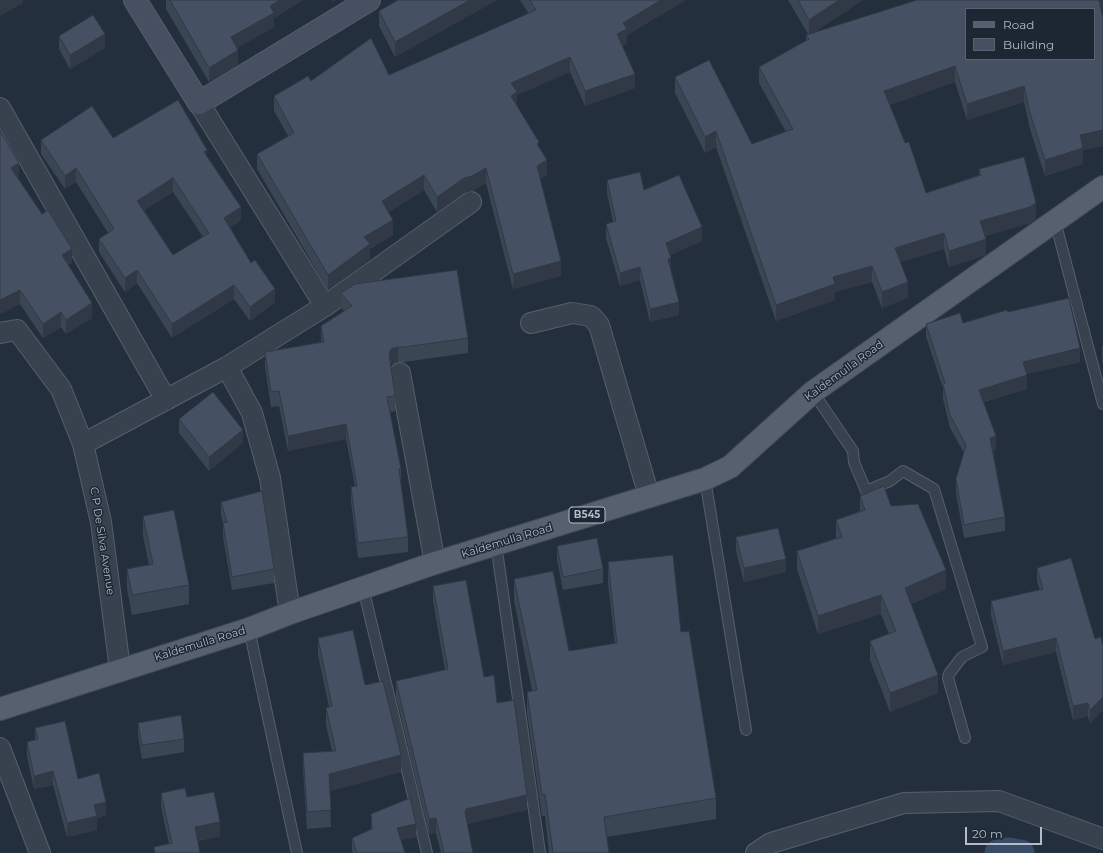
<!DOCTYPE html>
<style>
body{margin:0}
#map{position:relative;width:1103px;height:853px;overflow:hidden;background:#242f3e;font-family:Montserrat,sans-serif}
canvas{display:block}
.legend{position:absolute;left:965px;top:8px;width:130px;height:52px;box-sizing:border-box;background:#1d2633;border:1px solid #59626f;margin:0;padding:5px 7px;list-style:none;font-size:12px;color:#b4bcc9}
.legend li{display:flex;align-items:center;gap:8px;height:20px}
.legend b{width:20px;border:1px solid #59626f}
.scale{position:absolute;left:965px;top:827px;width:77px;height:18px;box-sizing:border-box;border:2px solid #b4bcc9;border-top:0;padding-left:5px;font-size:12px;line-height:14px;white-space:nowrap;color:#b4bcc9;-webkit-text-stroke:3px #1d2633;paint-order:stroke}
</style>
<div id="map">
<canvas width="1103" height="853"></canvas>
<ul class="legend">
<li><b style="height:5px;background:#56606e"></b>Road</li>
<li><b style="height:11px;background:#455162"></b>Building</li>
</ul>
<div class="scale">20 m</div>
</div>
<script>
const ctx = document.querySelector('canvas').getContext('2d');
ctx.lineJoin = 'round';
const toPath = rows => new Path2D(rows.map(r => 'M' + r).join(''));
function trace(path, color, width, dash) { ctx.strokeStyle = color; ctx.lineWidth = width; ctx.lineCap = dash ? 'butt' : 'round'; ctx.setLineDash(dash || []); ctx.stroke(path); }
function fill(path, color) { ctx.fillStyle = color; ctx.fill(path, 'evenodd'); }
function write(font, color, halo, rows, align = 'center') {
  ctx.font = font + ' Montserrat,sans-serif'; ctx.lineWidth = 3; ctx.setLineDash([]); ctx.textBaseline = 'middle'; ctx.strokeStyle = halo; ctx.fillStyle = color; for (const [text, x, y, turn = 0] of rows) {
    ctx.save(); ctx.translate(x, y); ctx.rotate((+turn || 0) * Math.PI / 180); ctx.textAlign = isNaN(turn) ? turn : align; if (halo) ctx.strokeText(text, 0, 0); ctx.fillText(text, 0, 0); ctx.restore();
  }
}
const canal = toPath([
 [998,853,1008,851,1021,853]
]);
const lane = toPath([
 [1055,221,1103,404],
 [813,392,853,451,854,462,866,491,890,481,903,471,934,489,982,647,962,657,949,674,948,678,965,738],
 [705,479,746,730],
 [496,544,540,853],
 [363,588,427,853],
 [249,629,297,853]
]);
const street = toPath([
 [199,103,325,306],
 [0,108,166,400],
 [531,323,572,313,591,316,599,325,649,496],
 [0,333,17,330,61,389,83,444,101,522,120,669],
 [227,367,325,306,471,202],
 [400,373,435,563],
 [83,444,227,367,252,413,270,478,290,613],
 [0,748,40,853],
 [756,853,771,843,904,803,999,801,1103,839]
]);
const secondary = toPath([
 [135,0,199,103,369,0]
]);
const primary = toPath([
 [0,709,249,629,290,613,435,563,705,479,730,467,813,392,1103,187]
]);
const wall = toPath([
 [166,0,303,0,274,18,274,27,237,48,238,65,209,82,166,9],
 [398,0,497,0,395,57,379,26,379,11],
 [520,0,686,0,627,35,627,44,622,46,635,88,585,106,570,72,517,95,517,105,539,147,547,175,540,179,561,276,513,289,486,183,472,191,464,193,437,212,424,190,389,212,393,235,370,249,370,259,328,290,257,169,257,154,288,136,274,111,274,96,311,81,389,75,529,14],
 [788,0,863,0,816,31,1101,10,1103,18,1103,146,1083,150,1083,164,1045,176,1030,129,1024,102,967,120,955,82,890,105,926,193,979,175,979,169,1036,219,1030,223,985,236,986,255,949,267,944,249,901,262,908,298,882,308,872,282,835,292,835,300,776,321,716,147,705,153,675,93,675,77,752,144,786,132,759,83,759,67,806,41,806,35,808,34],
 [59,36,105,48,70,69,59,49],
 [0,131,19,178,18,178,72,263,68,265,92,318,66,334,61,327,43,338,20,304,0,314],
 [113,138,207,156,241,220,230,228,275,302,250,321,234,299,172,338,137,283,125,292,99,252,99,239,108,233,76,182,65,189,41,154,41,140],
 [173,192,203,237,173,255,144,210],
 [607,180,644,190,702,241,670,255,671,269,679,315,650,322,640,280,620,286,606,238,606,224,613,222,607,193],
 [341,293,468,338,468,353,404,362,398,362,391,364,391,365,395,396,395,411,390,412,401,469,401,483,408,537,408,552,358,558,351,502,351,487,355,486,346,439,288,451,279,406,271,407,265,367,265,352,321,342,321,326,344,311,341,308],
 [1008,312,1080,362,1026,374,1027,389,984,402,996,449,993,451,1005,517,1005,531,964,538,956,493,956,479,964,453,950,428,943,399,943,388,926,337,926,324,963,323],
 [1102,346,1103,346,1103,365,1102,360],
 [179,419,243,443,209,471,179,433],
 [860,496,891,506,946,589,911,604,938,693,890,712,870,660,870,641,889,634,881,614,818,634,797,569,797,551,836,538,836,520,860,511],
 [221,502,274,569,274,583,232,590,223,537,223,524,221,515],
 [143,516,189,585,189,604,132,615,127,589,127,569,149,565,143,536],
 [736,537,786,572,744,582,736,551],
 [557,546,603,569,603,583,563,590,557,560],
 [608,562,681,632,716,798,716,819,607,837,609,853,549,853,545,816,542,816,527,713,527,692,532,691,514,600,514,579,569,651,615,643,608,583],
 [1037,568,1095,639,1090,724,1088,716,1073,720,1056,652,1003,665,991,615,991,601,1040,590,1037,582],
 [433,586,484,677,497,703,527,810,467,824,473,853,441,853,436,833,429,834,396,696,396,681,445,670,433,601],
 [318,638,365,685,401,772,330,791,331,827,307,829,303,770,303,753,332,751,326,725,326,708,329,707,318,655],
 [138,723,184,739,184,752,142,759,138,736],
 [35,728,78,779,106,815,97,818,97,830,67,837,53,785,34,789,27,756,27,742,35,740],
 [161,793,187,797,220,836,198,841,154,853,154,847,169,844,161,807],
 [371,814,416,837,401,840,405,853,353,853,352,851,352,838,371,829]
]);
const shadedWall = toPath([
 [0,0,23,0,23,3,0,16],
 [280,0,303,0,274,18,274,27,231,52,231,37,270,6],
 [332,0,336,0,332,3],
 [470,0,497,0,395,57,395,42],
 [661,0,686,0,627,35,627,44,617,48,617,34,623,23],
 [839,0,863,0,809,36,809,20],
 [1097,0,1103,0,1103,9,1097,11],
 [105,34,105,48,70,69,70,55],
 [238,50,238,65,209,82,209,68],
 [570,57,570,72,517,95,517,107,511,111,511,83],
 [955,66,955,82,884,107,884,91],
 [635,74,635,88,585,106,585,91],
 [1024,86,1024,102,967,120,967,104],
 [1103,130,1103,146,1083,150,1083,164,1045,176,1045,160,1080,135],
 [716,131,716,147,705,153,705,137],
 [207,150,207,164,204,152],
 [547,160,547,175,537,181,537,166],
 [19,163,19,178,11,182,11,168],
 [76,168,76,182,65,189,65,176],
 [486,168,486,183,472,191,464,193,437,212,437,197,464,178],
 [424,175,424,190,382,216,382,201],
 [173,178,173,192,137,215,137,201],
 [1036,203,1036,219,1030,223,980,237,980,221],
 [241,207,241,220,224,232,224,218],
 [393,220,393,235,370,249,370,259,328,290,328,275,364,237],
 [702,227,702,241,666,257,666,243],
 [944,233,944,249,895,264,895,248],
 [986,239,986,255,949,267,949,251],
 [72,249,72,263,62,269,62,255],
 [671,258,671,272,668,259],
 [561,261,561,276,513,289,513,274],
 [872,266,872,282,835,292,835,300,776,321,776,305,833,277],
 [640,267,640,280,620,286,620,273],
 [137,270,137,283,125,292,125,278],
 [908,282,908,298,882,308,882,292],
 [234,285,234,299,172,338,172,324],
 [275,289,275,302,250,321,250,307],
 [20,290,20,304,0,314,0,300],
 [679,302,679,315,650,322,650,309],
 [92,303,92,318,66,334,66,320],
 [61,312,61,327,43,338,43,324],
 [398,347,398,362,391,364,389,370,389,354,391,349],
 [1080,348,1080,362,1023,375,1023,362],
 [1027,375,1027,389,979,403,979,390],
 [346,424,346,439,288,451,288,436],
 [243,430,243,443,209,471,209,457],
 [996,436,996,449,990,451,990,438],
 [786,559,786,572,744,582,744,568],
 [946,570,946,589,905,606,905,588],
 [881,595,881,614,818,634,818,616],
 [1056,638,1056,652,1003,665,1003,651],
 [938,675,938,693,890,712,890,693],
 [1103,697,1103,710,1090,724,1090,710],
 [1088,703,1088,716,1073,720,1073,706],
 [401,755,401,772,329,791,329,774],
 [53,771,53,785,34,789,34,776],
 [527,795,527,810,466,824,465,812,466,809],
 [106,802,106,815,97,818,97,830,67,837,67,823,94,805],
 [436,818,436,833,429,834,429,819],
 [220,822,220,836,195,841,195,827],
 [416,824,416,837,397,841,397,828]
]);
const building = toPath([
 [170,0,280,0,270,6,274,13,231,37,238,50,209,68,170,0],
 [398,0,470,0,395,42,379,11,398,0],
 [530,0,661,0,623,23,627,29,617,34,635,74,585,91,570,57,511,83,517,92,511,96,539,142,537,144,547,160,537,166,561,261,513,274,486,168,472,176,464,178,437,197,424,175,382,201,393,220,364,237,370,244,328,275,257,154,294,133,274,96,308,76,311,81,371,38,389,75,536,10,530,0],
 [798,0,839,0,809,20,798,0],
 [917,0,1099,0,1103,18,1103,130,1080,135,1083,148,1045,160,1030,113,1024,86,967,104,955,66,884,91,905,143,909,142,926,193,981,175,979,169,1024,157,1036,203,1030,207,980,221,986,239,949,251,944,233,895,248,908,282,882,292,872,266,833,277,835,284,776,305,716,131,705,137,675,77,709,60,752,144,793,129,759,67,809,39,806,35,917,0],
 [966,9,1094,9,1094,59,966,59,966,9],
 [93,15,105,34,70,55,59,36,93,15],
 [178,100,207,150,204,152,241,207,224,218,251,263,255,260,275,289,250,307,234,285,172,324,137,270,125,278,99,239,114,229,76,168,65,176,41,140,92,106,113,138,178,100],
 [173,178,209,233,173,255,137,201,173,178],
 [0,131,19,163,11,168,42,214,48,210,72,249,62,255,92,303,66,320,61,312,43,324,20,290,0,300,0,131],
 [640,172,644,190,679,175,702,227,666,243,671,258,668,259,679,302,650,309,640,267,620,273,606,224,616,221,607,180,640,172],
 [457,270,468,338,404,347,398,347,391,349,389,354,395,396,387,397,401,469,399,469,408,537,358,543,351,487,357,486,346,424,288,436,279,391,271,392,265,352,324,342,321,326,352,306,341,293,355,284,457,270],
 [1069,298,1080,348,1023,362,1027,375,979,390,996,436,990,438,1005,517,964,525,956,479,966,445,950,415,943,385,945,383,926,324,960,313,963,323,1007,310,1008,312,1069,298],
 [213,392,243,430,209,457,179,419,213,392],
 [884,486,891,506,918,504,946,570,905,588,938,675,890,693,870,641,896,631,881,595,818,616,797,551,842,537,836,520,865,510,860,496,884,486],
 [262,491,274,569,232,577,223,523,227,522,221,502,262,491],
 [174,510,189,585,132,595,127,569,153,564,143,516,174,510],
 [778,528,786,559,744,568,736,537,778,528],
 [597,538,603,569,563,577,557,546,597,538],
 [673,555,681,632,689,631,716,798,604,817,609,853,553,853,545,794,542,795,527,692,537,690,514,579,553,571,569,651,617,643,608,562,673,555],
 [1071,558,1095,639,1101,637,1103,646,1103,697,1090,710,1088,703,1073,706,1056,638,1003,651,991,601,1043,589,1037,568,1071,558],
 [466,580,484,677,494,675,497,703,514,700,527,795,466,809,465,812,473,853,444,853,436,818,429,819,396,681,448,669,433,586,466,580],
 [353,630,365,685,383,681,401,755,329,774,331,810,307,812,303,753,336,751,326,708,332,706,318,638,353,630],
 [181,715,184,739,142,745,138,723,181,715],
 [65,721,78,779,99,773,106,802,94,805,97,816,67,823,53,771,34,776,27,742,38,739,35,728,65,721],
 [185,788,187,797,214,792,220,822,195,827,200,853,155,853,154,847,172,843,161,793,185,788],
 [410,798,416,824,397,828,405,853,357,853,352,838,372,829,371,814,410,798]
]);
const shields = [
 [587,515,36]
];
const shieldNames = [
 ["B545",587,515]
];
const streetNames = [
 ["Kaldemulla Road",844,371,-36],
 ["C P De Silva Avenue",102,541,81],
 ["Kaldemulla Road",507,541,-17],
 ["Kaldemulla Road",200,644,-17]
];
trace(canal, '#394c67', 27);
trace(lane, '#565f6c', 12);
trace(street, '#565f6c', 22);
trace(secondary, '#565f6c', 24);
trace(primary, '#414a57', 24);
trace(lane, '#38414e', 10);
trace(street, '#38414e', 20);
trace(secondary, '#465061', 22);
trace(primary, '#56606e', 22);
fill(wall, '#3b4654');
fill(shadedWall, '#303945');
fill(building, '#455162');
trace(building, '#303945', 1);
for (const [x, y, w] of shields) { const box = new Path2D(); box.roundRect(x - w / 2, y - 8, w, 16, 3); ctx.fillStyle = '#1d2633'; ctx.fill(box); trace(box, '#b4bcc9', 1); }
write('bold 10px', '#b4bcc9', null, shieldNames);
write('11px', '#b4bcc9', '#1d2633', streetNames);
</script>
